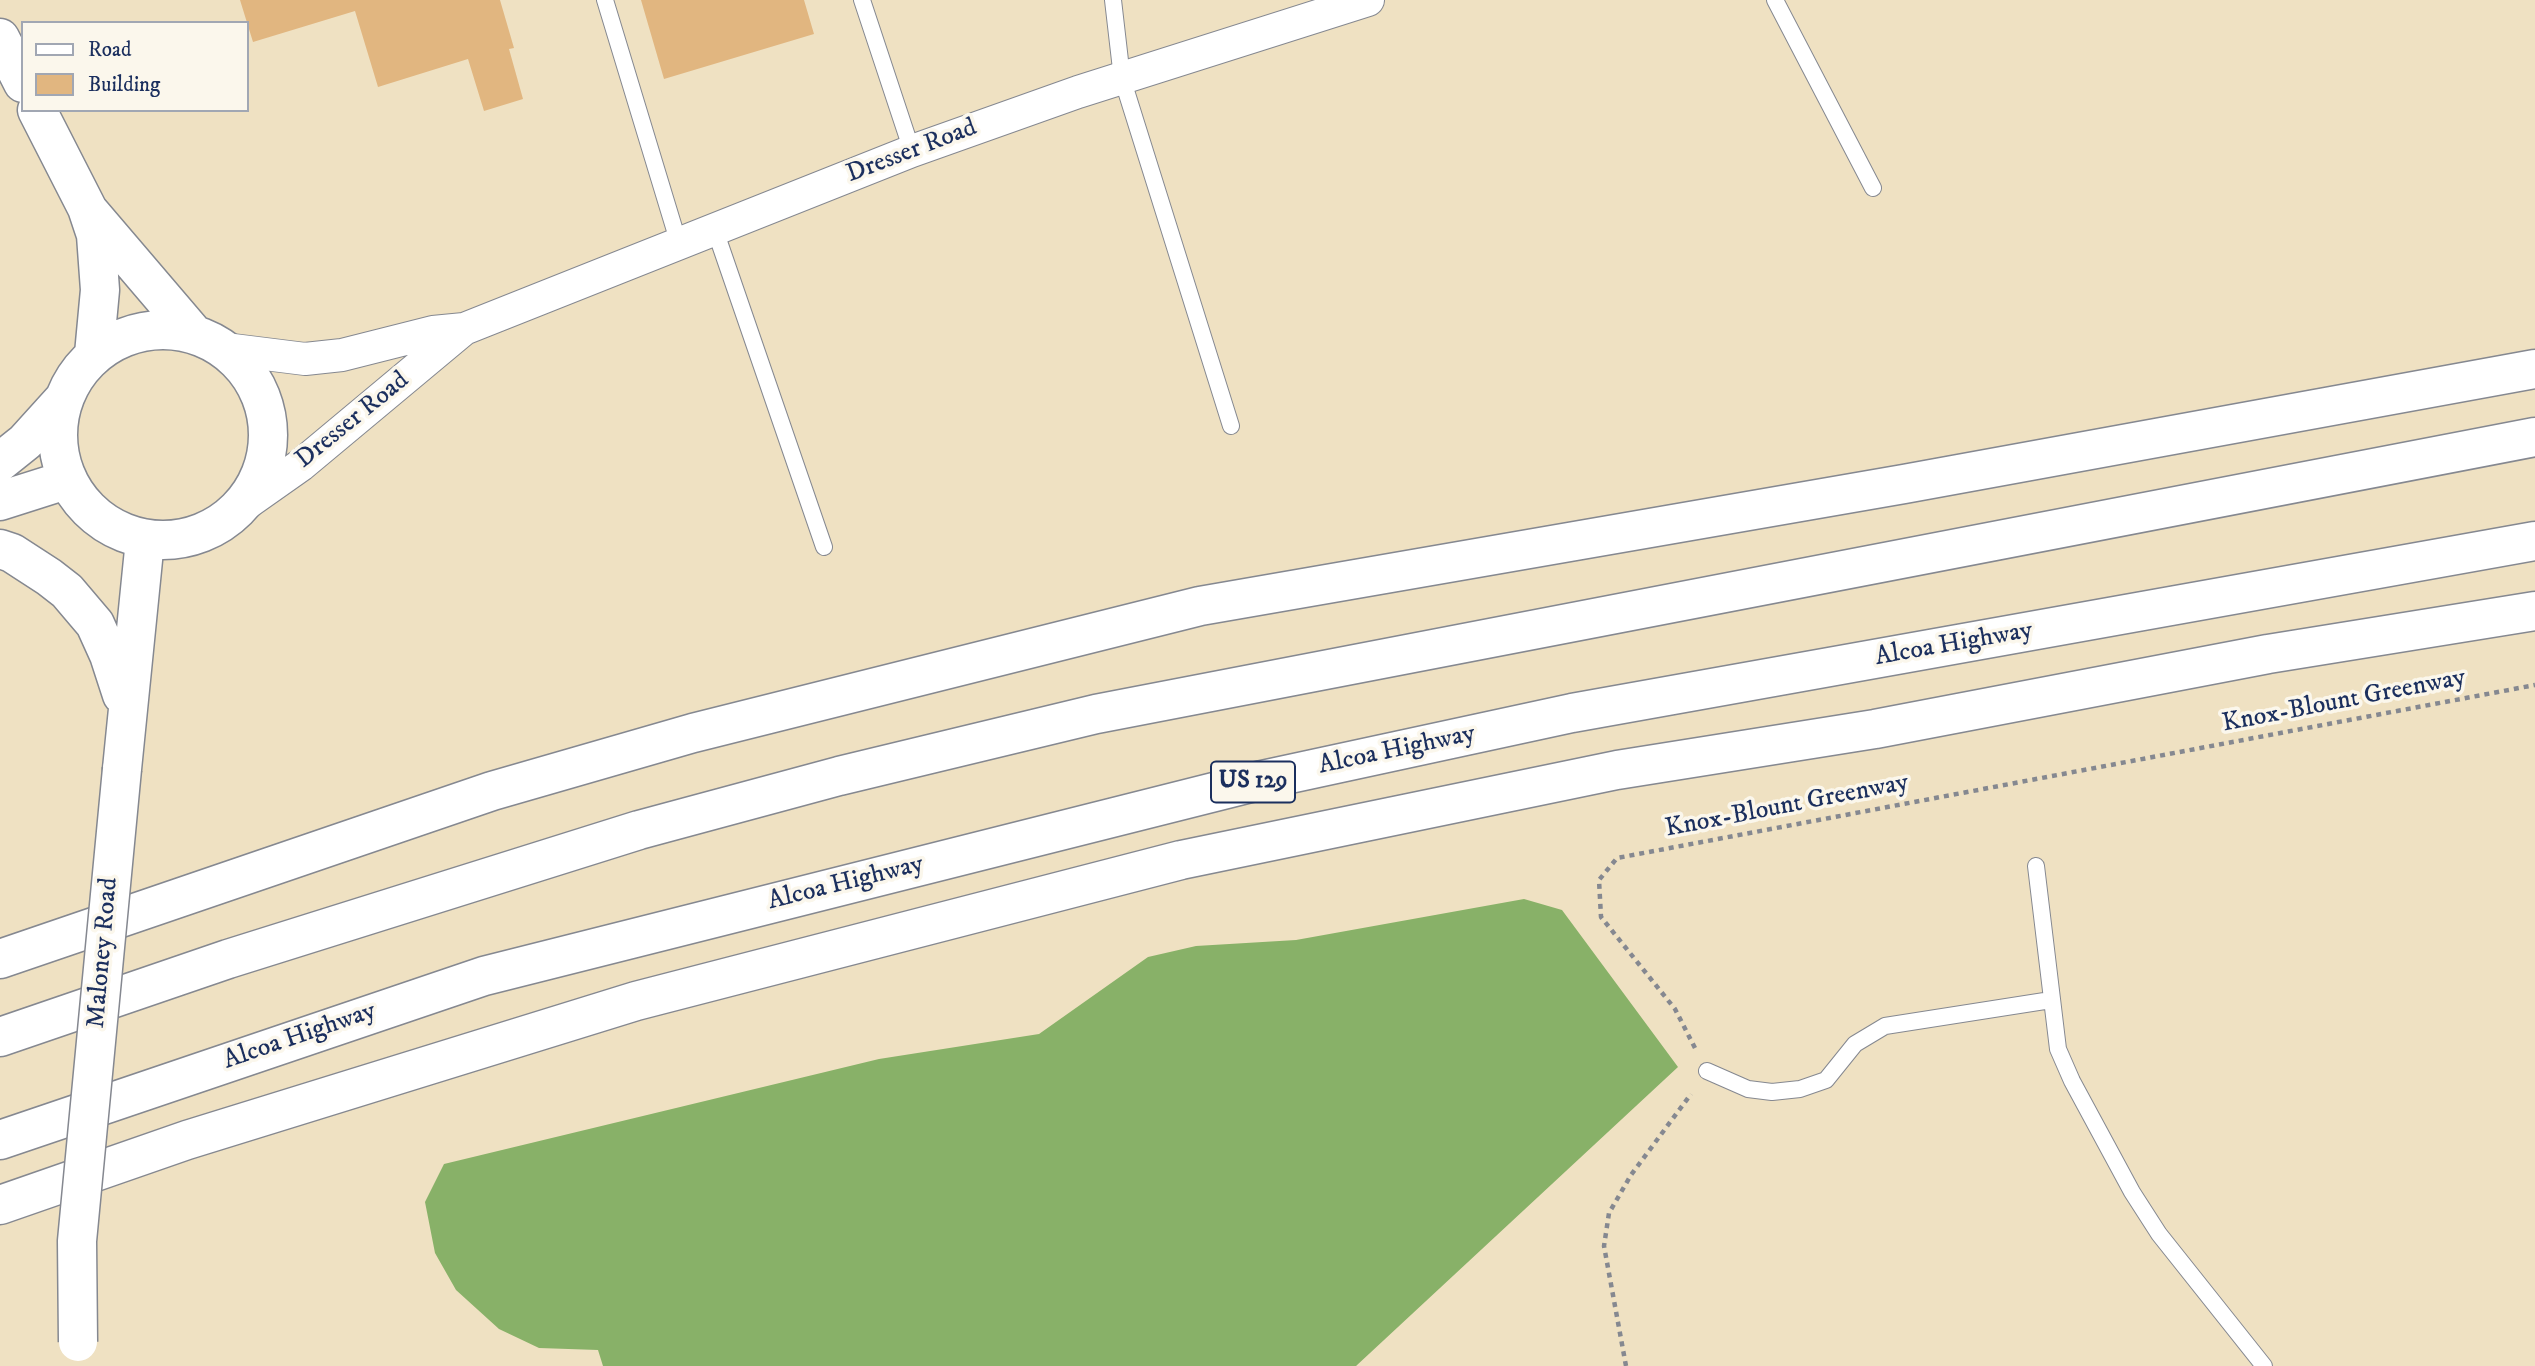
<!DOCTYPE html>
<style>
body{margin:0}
#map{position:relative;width:2535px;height:1366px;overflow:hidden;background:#efe1c2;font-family:"IM FELL DW Pica",serif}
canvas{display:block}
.legend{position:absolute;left:21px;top:21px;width:228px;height:91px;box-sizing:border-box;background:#fbf7ec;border:2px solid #a1a7b3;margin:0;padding:9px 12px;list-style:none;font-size:21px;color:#1b2f5e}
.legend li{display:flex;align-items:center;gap:14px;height:35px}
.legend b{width:35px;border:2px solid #a1a7b3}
</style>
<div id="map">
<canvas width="2535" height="1366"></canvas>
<ul class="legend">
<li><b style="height:9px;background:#fff"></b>Road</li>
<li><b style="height:19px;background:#e1b680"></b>Building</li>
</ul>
</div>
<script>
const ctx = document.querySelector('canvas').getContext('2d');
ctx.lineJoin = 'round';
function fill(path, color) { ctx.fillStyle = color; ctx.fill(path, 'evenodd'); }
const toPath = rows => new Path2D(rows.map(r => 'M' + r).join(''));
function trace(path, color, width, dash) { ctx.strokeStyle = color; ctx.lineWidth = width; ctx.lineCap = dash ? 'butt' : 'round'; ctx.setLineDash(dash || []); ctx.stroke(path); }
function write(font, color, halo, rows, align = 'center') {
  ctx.font = font + ' "IM FELL DW Pica",serif'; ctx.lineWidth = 7; ctx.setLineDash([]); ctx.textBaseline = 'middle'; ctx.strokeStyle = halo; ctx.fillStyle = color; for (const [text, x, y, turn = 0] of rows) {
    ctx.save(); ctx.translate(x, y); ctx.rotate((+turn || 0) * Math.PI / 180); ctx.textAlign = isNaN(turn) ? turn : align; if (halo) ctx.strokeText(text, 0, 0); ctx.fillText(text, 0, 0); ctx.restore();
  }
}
const forest = toPath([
 [1524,899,1562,910,1678,1067,1356,1366,603,1366,598,1350,539,1348,499,1329,456,1290,435,1253,425,1202,444,1164,879,1059,1039,1034,1148,957,1196,946,1296,940]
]);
const building = toPath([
 [240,0,500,0,514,48,509,49,523,99,484,111,468,59,378,87,355,11,253,42],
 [641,0,804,0,814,34,664,79]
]);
const path = toPath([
 [1695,1048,1675,1009,1601,917,1599,880,1617,858,2535,685],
 [1626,1366,1604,1246,1609,1213,1631,1175,1691,1094]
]);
const lane = toPath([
 [605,0,679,244],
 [862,0,912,151],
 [1113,0,1122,78,1231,426],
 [1775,0,1873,188],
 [715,230,824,547],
 [2036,866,2058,1049,2072,1081,2132,1192,2159,1234,2264,1366],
 [1707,1071,1748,1089,1772,1092,1800,1089,1826,1080,1855,1044,1885,1026,2051,1000]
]);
const street = toPath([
 [225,349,305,359,342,355,433,332,464,329,912,151,1078,92,1368,0],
 [240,508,301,465,464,329]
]);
const secondary = toPath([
 [0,38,23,83],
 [37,110,87,208,96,235,100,290,94,354],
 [88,210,193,333],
 '58 435a105 105 0 1 1 210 0a105 105 0 1 1-210 0Z',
 [0,462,25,442,63,400],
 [0,501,66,480],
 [0,549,12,553,49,577,67,591,95,624,109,655,122,695],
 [122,769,145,540]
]);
const highway = toPath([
 [0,959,492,791,693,733,1200,606,1904,484,2535,369],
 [0,1037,228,959,639,830,839,776,1096,714,2535,437],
 [0,1140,484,976,1262,780,1572,713,2535,541],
 [0,1205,187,1140,636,1001,1181,860,1617,770,1875,729,2268,654,2535,611]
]);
const secondaryBridge = toPath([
 [78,1342,77,1241,122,769]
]);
const shields = [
 [1253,782,84]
];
const shieldNames = [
 ["US 129",1253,782]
];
const streetNames = [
 ["Dresser Road",912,152,-21],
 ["Dresser Road",353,421,-39],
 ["Alcoa Highway",1954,645,-10],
 ["Knox-Blount Greenway",2344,702,-11],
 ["Alcoa Highway",1397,751,-12],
 ["Knox-Blount Greenway",1787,807,-11],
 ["Alcoa Highway",846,884,-14],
 ["Maloney Road",104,953,-85],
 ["Alcoa Highway",300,1037,-19]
];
fill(forest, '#88b168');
fill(building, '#e1b680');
trace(lane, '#858890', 18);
trace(street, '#858890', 34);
trace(secondary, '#858890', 41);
trace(highway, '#858890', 41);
trace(path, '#858890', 4.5, [5, 5]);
trace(lane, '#fff', 16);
trace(street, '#fff', 32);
trace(secondary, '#fff', 38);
trace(highway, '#fff', 38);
trace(secondaryBridge, '#858890', 41, []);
trace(secondaryBridge, '#fff', 38);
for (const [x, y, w] of shields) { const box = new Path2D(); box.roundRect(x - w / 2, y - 20.5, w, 41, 5); ctx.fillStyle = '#fbf7ec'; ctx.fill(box); trace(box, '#1b2f5e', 2); }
write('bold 24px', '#1b2f5e', null, shieldNames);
write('26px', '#1b2f5e', '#fbf7ec', streetNames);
</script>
